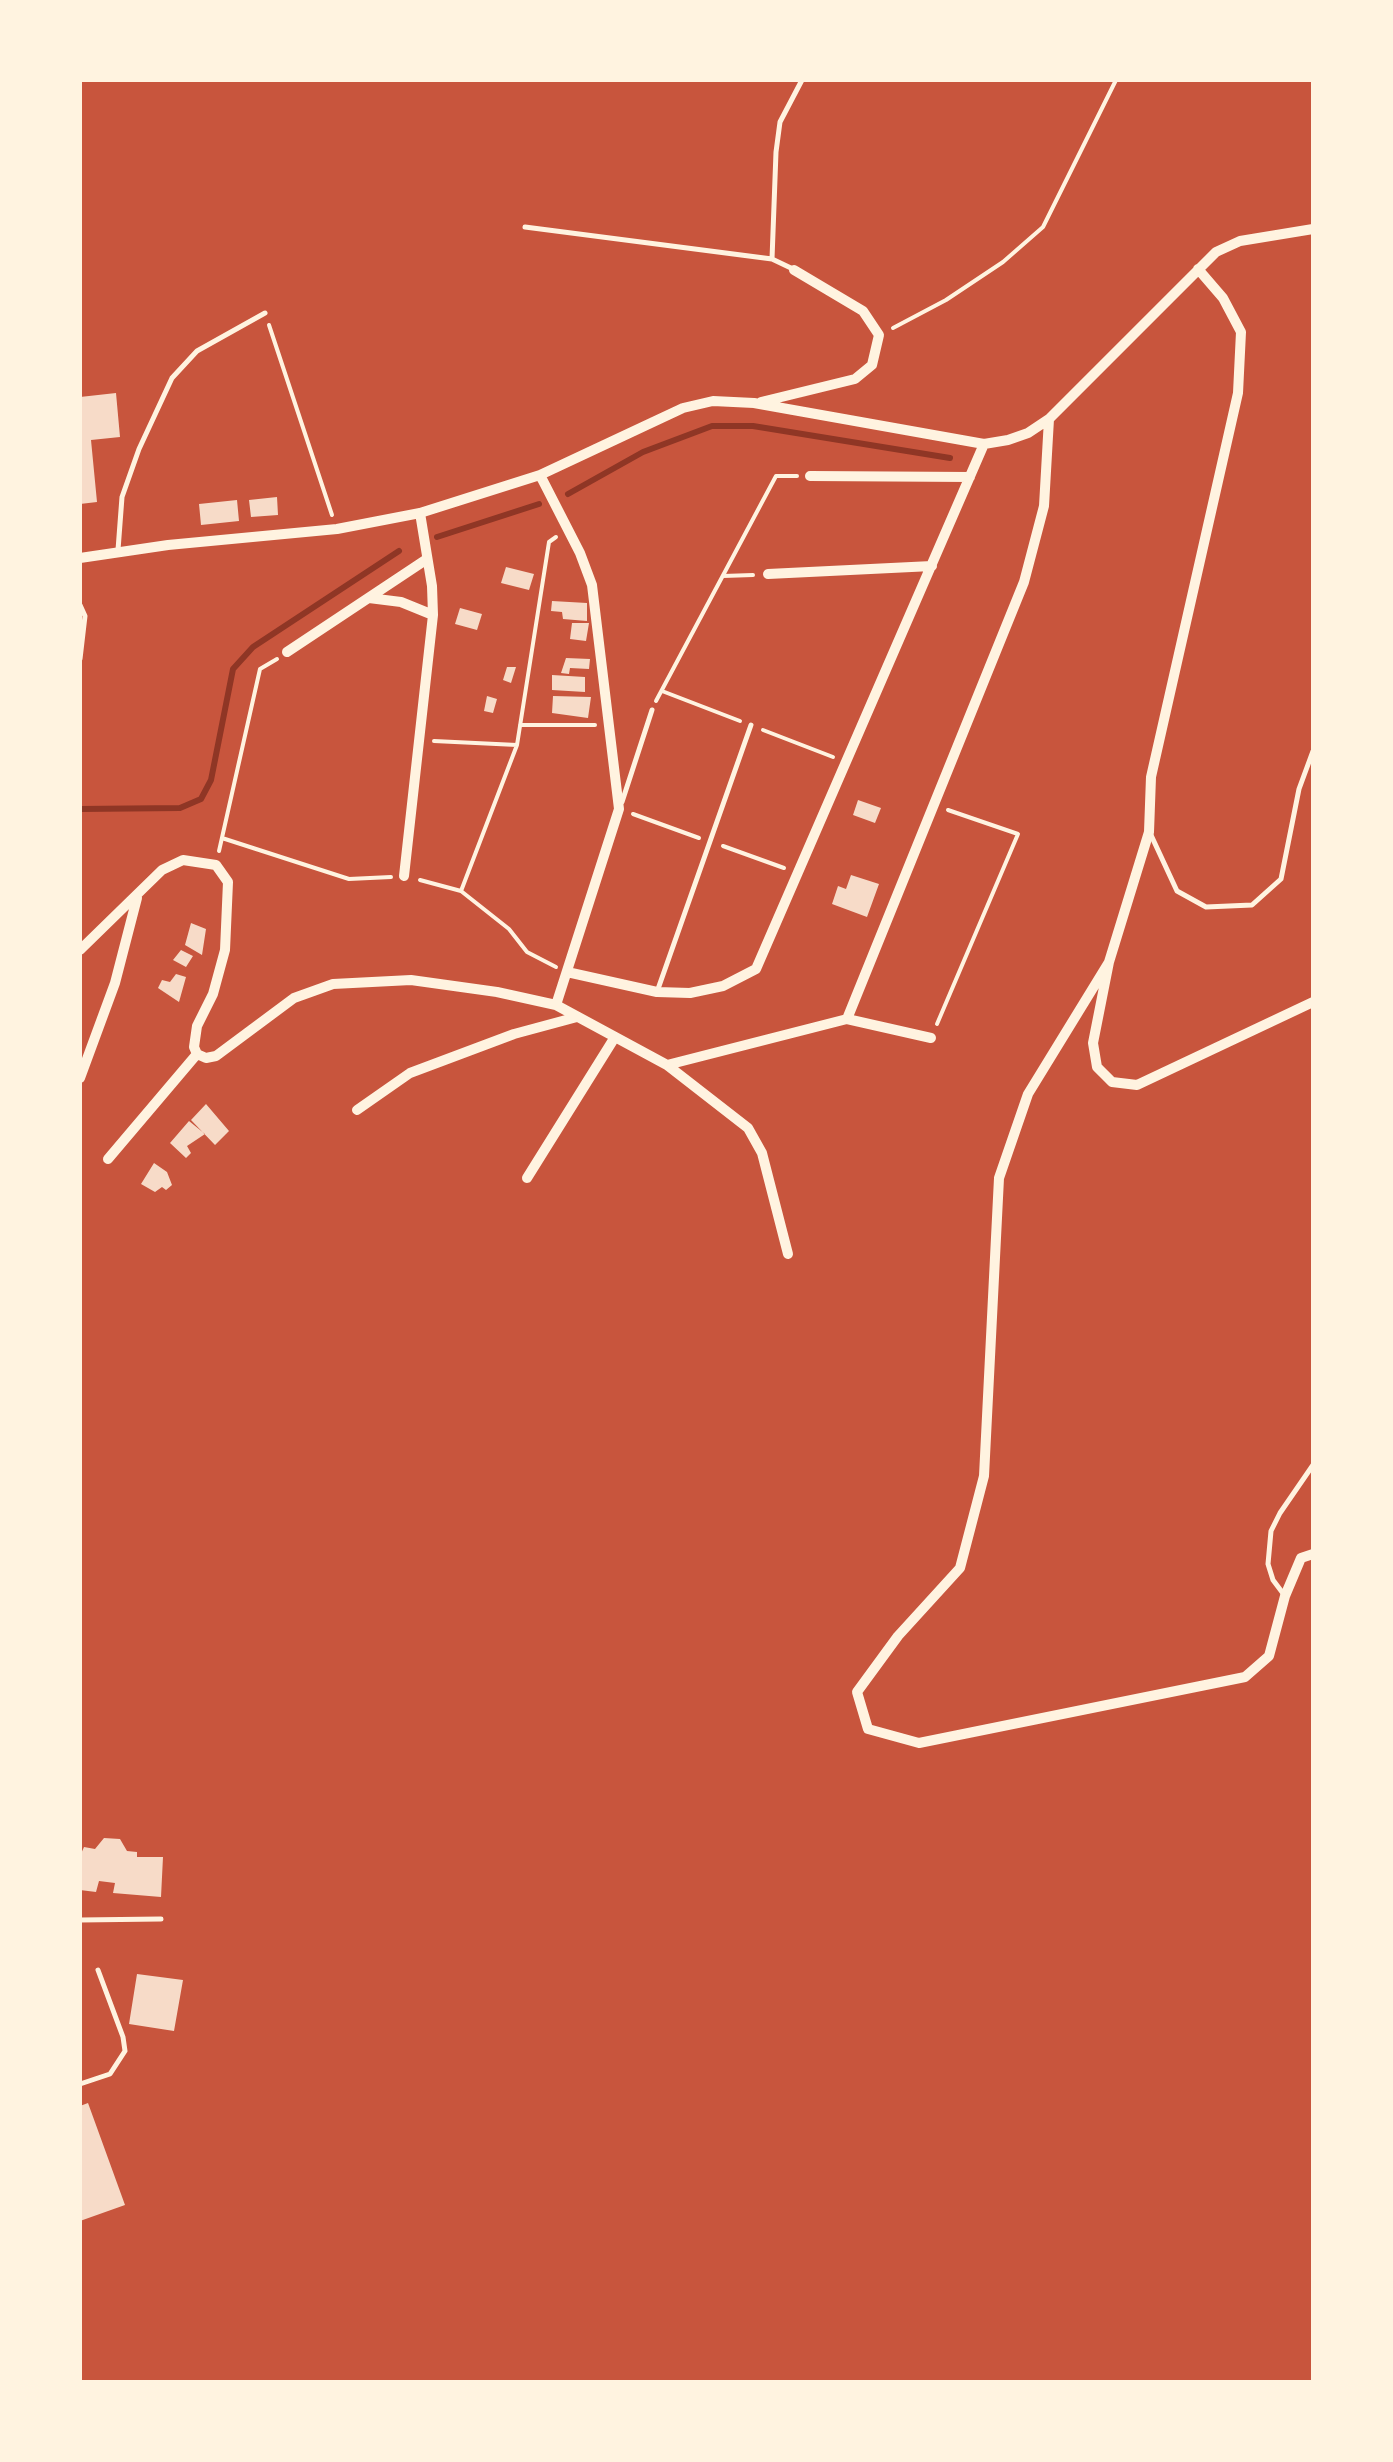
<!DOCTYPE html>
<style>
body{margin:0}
#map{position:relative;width:1393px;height:2462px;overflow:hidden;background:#c8553d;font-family:"Sofia Sans Condensed",sans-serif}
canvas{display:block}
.frame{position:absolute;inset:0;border:82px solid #fff3e0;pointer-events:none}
</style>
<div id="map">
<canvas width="1393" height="2462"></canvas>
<div class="frame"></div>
</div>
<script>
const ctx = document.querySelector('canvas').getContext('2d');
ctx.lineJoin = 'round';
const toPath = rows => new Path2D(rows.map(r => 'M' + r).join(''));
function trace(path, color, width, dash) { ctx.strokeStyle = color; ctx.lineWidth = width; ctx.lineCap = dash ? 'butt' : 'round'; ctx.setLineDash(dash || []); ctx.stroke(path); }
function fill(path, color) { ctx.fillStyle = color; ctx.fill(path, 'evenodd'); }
const stream = toPath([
 [568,494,643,452,712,426,753,426,950,458],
 [437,537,539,504],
 [80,809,180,808,201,799,211,780,233,669,253,647,399,551]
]);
const building = toPath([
 [116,393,120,437,91,440,97,502,80,504,80,397],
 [277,497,278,515,251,517,249,500],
 [237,500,239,521,201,525,199,504],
 [506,567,534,574,529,590,501,583],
 [552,601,587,603,587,621,563,619,562,612,551,611],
 [460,608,482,614,477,630,455,624],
 [572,623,589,623,586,641,570,639],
 [566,658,590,659,589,669,570,668,569,674,561,673],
 [507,667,516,667,511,683,503,680],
 [552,675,585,677,585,692,552,690],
 [487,696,497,699,493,713,484,711],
 [553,696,591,697,588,718,552,713],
 [858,800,881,808,875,823,853,815],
 [851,875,879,884,867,917,832,904,838,886,846,889],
 [191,923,206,929,202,955,185,945],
 [181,950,193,956,186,967,173,960],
 [176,974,186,977,179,1002,158,988,162,980,170,982],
 [206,1104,229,1131,215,1145,191,1120],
 [189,1121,205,1134,187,1146,191,1153,186,1158,170,1143],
 [154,1163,167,1172,172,1185,166,1190,162,1187,155,1192,141,1184],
 [104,1838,120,1839,127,1851,137,1852,137,1857,163,1857,161,1897,113,1893,115,1883,99,1881,96,1892,80,1890,80,1856,84,1847,95,1849],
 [137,1974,183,1980,174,2031,129,2024],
 [88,2103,125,2205,80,2221,80,2106]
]);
const path = toPath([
 [269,325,332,515],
 [893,328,946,300,1003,262,1043,227,1116,80],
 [723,576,753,575],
 [662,691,740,721],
 [656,701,776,476,797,476],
 [520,725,595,725],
 [763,730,833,757],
 [434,741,517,745],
 [633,814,699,838],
 [222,838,349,879,391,877],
 [723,846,784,868],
 [219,851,260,669,277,659],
 [420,880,461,891,509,929,527,952,556,967],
 [461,891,517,745,549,542,556,537],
 [937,1024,1018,834,948,810]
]);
const service = toPath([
 [525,227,772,259,793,269],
 [772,259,776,152,780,122,802,80],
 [118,550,122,497,139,449,172,378,197,351,265,313],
 [80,605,85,616,80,659],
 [622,802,652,710],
 [1151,835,1177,891,1206,907,1252,905,1281,879,1299,789,1313,751],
 [658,989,751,725],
 [1285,1596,1273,1580,1268,1564,1271,1531,1280,1513,1313,1465],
 [80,1920,161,1919],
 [80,2084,110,2074,125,2051,123,2037,98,1970]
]);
const minor = toPath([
 [1198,269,1223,298,1241,332,1238,393,1151,777,1149,832,1109,962,1093,1043,1097,1067,1112,1082,1137,1085,1313,1002],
 [761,402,855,379,872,365,879,335,863,311,794,270],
 [540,475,580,553,592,585,619,809,556,1005],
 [810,476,970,477],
 [80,558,168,545,337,529,420,513,540,475,683,408,713,401,754,403,984,444,1008,440,1028,433,1049,419,1216,252,1240,241,1313,229],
 [768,574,932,566],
 [369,598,401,602,433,615],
 [287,652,427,559],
 [404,876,433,615,432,586,420,513],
 [80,950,162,870,183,860,216,865,228,882,225,950,213,994,197,1026,194,1047,197,1054],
 [1109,962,1028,1094,999,1178,984,1476,960,1568,898,1636,857,1692,868,1729,919,1743,1245,1677,1269,1656,1285,1596,1301,1558,1313,1554],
 [567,972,657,992,690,993,723,986,756,969,984,444],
 [847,1019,1024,582,1044,506,1049,419],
 [197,1054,206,1058,216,1056,294,998,333,984,411,980,497,992,556,1005,667,1065,748,1128,762,1153,788,1254],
 [667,1065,847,1019,931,1038],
 [80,1078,115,983,137,898],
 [357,1110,410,1073,514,1034,577,1017],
 [108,1159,197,1054],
 [527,1178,615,1037]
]);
trace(stream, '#8f3625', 6);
fill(building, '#f7dbc8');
trace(path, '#fff3e0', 4);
trace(service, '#fff3e0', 5);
trace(minor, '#fff3e0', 10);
</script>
